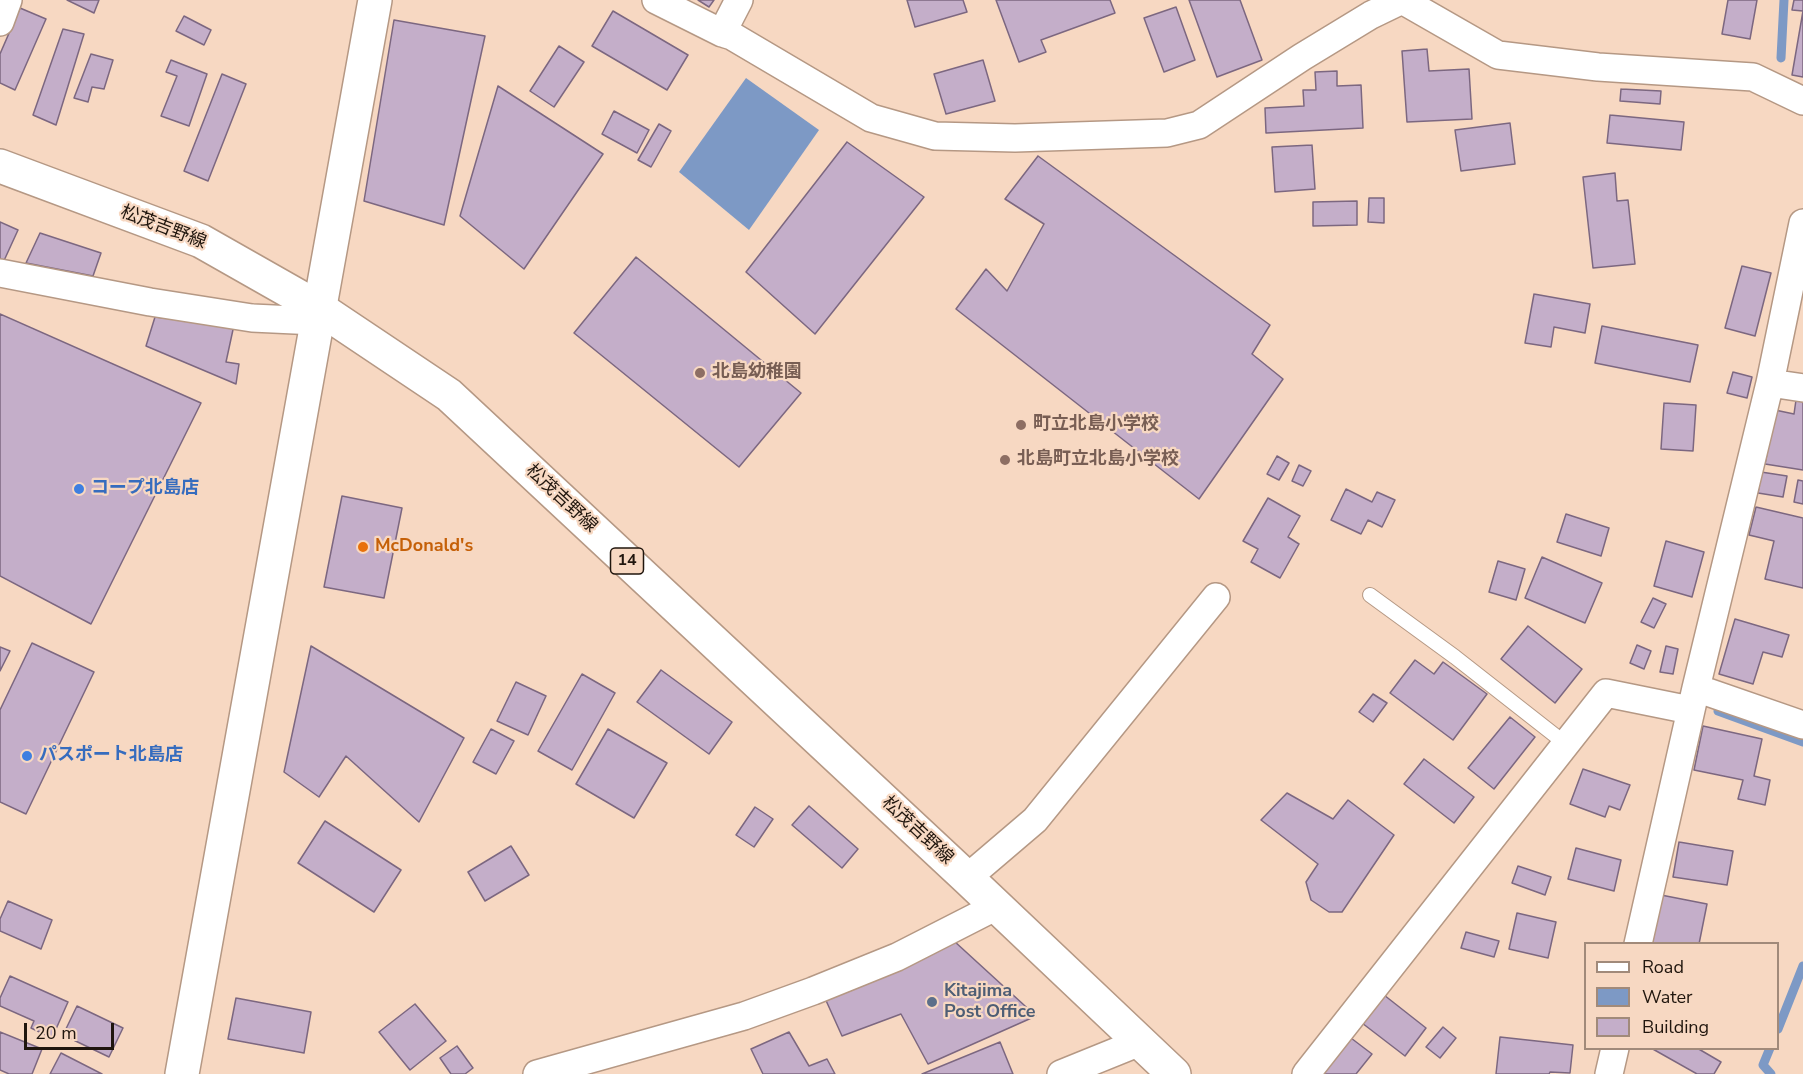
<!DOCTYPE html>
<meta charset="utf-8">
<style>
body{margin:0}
#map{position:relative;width:1803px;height:1074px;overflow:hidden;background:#f7d8c2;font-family:"Nunito Sans",sans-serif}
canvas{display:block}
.legend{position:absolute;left:1584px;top:942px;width:195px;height:108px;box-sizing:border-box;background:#f7d8c2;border:2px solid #a18a7a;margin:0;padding:8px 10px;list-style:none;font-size:18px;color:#20160e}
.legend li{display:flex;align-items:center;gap:12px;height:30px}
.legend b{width:30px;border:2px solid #a18a7a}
.scale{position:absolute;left:24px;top:1023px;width:90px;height:27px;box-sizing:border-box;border:3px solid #20160e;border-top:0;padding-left:8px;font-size:18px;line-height:21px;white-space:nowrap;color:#20160e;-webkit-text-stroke:4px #f7d8c2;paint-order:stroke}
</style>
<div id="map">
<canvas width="1803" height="1074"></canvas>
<ul class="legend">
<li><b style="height:8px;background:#fff"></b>Road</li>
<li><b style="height:16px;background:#7d99c5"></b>Water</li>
<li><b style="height:16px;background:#c4aec9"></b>Building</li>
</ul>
<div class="scale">20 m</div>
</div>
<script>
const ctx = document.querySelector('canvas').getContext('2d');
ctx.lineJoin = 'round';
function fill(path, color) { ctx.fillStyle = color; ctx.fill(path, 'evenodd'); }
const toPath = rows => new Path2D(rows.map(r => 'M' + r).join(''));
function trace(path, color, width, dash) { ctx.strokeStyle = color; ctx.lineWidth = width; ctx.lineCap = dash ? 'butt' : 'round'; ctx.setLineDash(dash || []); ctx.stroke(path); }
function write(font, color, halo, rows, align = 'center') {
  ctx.font = font + ' "Nunito Sans","Noto Sans JP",sans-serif'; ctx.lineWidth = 4.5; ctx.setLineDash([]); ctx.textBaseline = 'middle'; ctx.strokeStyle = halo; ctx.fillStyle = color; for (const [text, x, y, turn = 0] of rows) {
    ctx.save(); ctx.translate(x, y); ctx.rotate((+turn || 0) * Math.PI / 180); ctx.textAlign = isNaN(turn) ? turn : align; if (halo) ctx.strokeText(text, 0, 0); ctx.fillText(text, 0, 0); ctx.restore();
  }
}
const water = toPath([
 [746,78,819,130,749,230,679,172]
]);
const stream = toPath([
 [1781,58,1784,0],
 [1718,711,1803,742],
 [1778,1029,1803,966],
 [1770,1048,1763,1065,1771,1074]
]);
const building = toPath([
 [67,0,99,0,94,13,67,0],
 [698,0,714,0,709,7,698,0],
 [907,0,963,0,967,12,915,27,907,0],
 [996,0,1110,0,1115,13,1041,40,1046,52,1019,62,996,0],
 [1189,0,1240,0,1262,60,1217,77,1189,0],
 [1728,0,1757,0,1750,39,1722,34,1728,0],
 [1794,0,1803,0,1803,77,1792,75,1803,11,1792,10,1794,0],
 [1176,7,1195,60,1164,72,1144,18,1176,7],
 [20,8,46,19,15,90,0,83,0,54,20,8],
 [613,11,688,55,667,90,592,46,613,11],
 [184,16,211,30,204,45,176,31,184,16],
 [394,20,485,36,444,225,364,201,394,20],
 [63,29,84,34,56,125,33,115,63,29],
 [559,46,584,62,554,107,530,91,559,46],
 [1427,49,1429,71,1469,69,1472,119,1407,122,1402,51,1427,49],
 [91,54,113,60,104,89,92,87,88,102,74,98,91,54],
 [171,60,207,74,189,126,161,116,177,76,166,72,171,60],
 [983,60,995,101,946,114,934,74,983,60],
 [1337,71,1337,86,1361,85,1363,128,1266,133,1265,108,1304,106,1303,90,1316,90,1315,72,1337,71],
 [222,74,246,84,208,181,184,171,222,74],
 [498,86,603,154,524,269,460,216,498,86],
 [1621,89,1661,91,1660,104,1620,101,1621,89],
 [614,111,649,130,637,153,602,134,614,111],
 [1610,115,1684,122,1681,150,1607,143,1610,115],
 [1510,123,1515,164,1461,171,1455,130,1510,123],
 [659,124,671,131,651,167,638,160,659,124],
 [847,142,924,197,815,334,746,272,847,142],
 [1312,145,1315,189,1275,192,1272,147,1312,145],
 [1038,156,1270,325,1252,354,1283,379,1199,499,956,309,986,269,1007,291,1044,224,1005,199,1038,156],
 [1615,173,1617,201,1628,200,1635,264,1593,268,1583,177,1615,173],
 [1369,198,1384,198,1384,223,1368,222,1369,198],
 [1357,201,1357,225,1313,226,1313,202,1357,201],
 [0,222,18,230,2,265,0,264,0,222],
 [40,233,101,253,93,276,26,263,40,233],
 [636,257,801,393,739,467,574,333,636,257],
 [1742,266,1771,273,1755,336,1725,328,1742,266],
 [1534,294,1590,304,1585,333,1554,327,1551,347,1525,343,1534,294],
 [0,314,201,403,91,624,0,576,0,314],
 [155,317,234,325,226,362,239,364,236,384,146,346,155,317],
 [1602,326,1698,345,1690,382,1595,363,1602,326],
 [1733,372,1752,377,1747,398,1727,393,1733,372],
 [1796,400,1803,401,1803,470,1765,464,1775,410,1794,414,1796,400],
 [1664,403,1696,405,1693,451,1661,449,1664,403],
 [1277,456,1289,463,1279,480,1267,474,1277,456],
 [1299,465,1311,471,1303,486,1292,481,1299,465],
 [1761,472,1787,476,1783,497,1758,493,1761,472],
 [1798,480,1803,481,1803,504,1794,502,1798,480],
 [1346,489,1372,502,1377,492,1395,500,1382,527,1368,520,1361,534,1331,520,1346,489],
 [342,496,402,508,384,598,324,587,342,496],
 [1268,498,1300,516,1288,537,1299,544,1280,578,1251,562,1258,549,1243,541,1268,498],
 [1756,507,1803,518,1803,588,1765,579,1774,541,1749,535,1756,507],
 [1566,514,1609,528,1601,556,1557,542,1566,514],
 [1666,541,1704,552,1692,597,1654,586,1666,541],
 [1542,557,1602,583,1585,623,1525,598,1542,557],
 [1498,561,1525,569,1516,600,1489,592,1498,561],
 [1653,598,1666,604,1654,628,1641,622,1653,598],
 [1735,619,1789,635,1782,657,1763,652,1753,684,1719,674,1735,619],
 [1528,626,1582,669,1555,703,1501,659,1528,626],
 [32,643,94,672,26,814,0,802,0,710,32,643],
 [1637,645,1651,651,1644,669,1630,663,1637,645],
 [311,646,464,738,419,822,346,756,319,797,284,772,311,646],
 [1666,646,1678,649,1673,674,1660,672,1666,646],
 [0,647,10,651,0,671,0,647],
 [1415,660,1434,674,1443,662,1487,694,1453,740,1390,693,1415,660],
 [661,670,732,722,709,754,637,702,661,670],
 [582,674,615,693,572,770,538,751,582,674],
 [516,682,546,696,528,735,497,721,516,682],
 [1373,694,1387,703,1373,722,1359,712,1373,694],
 [1510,717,1535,737,1494,789,1468,768,1510,717],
 [1703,726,1762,739,1754,776,1770,780,1765,805,1738,799,1743,780,1694,770,1703,726],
 [491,729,514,741,496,774,473,762,491,729],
 [608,729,667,763,634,818,576,784,608,729],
 [1424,759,1474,797,1454,823,1404,784,1424,759],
 [1583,769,1630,785,1620,810,1609,806,1605,817,1570,804,1583,769],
 [1287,793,1333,819,1348,800,1394,835,1342,912,1329,912,1311,900,1306,882,1318,864,1261,820,1287,793],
 [809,806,858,849,842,868,792,825,809,806],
 [755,807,773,819,754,847,736,835,755,807],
 [325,821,401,870,374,912,298,863,325,821],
 [1679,842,1733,851,1727,885,1673,877,1679,842],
 [511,846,529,875,485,901,468,872,511,846],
 [1576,848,1621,860,1614,891,1568,879,1576,848],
 [1518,866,1551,877,1545,895,1512,883,1518,866],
 [1661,895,1707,904,1699,944,1651,944,1661,895],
 [8,901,52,920,41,949,0,931,0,919,8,901],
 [1517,913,1556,922,1548,958,1509,949,1517,913],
 [1466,932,1499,941,1494,957,1461,948,1466,932],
 [954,941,1036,1016,928,1064,901,1014,842,1036,824,996,954,941],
 [10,976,68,1002,52,1038,31,1028,34,1021,0,1006,0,998,10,976],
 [1384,995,1426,1028,1405,1056,1362,1023,1384,995],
 [236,998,311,1012,304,1053,228,1039,236,998],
 [415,1004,446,1041,410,1070,379,1032,415,1004],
 [77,1006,123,1028,109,1057,63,1035,77,1006],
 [1443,1027,1456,1038,1440,1058,1426,1047,1443,1027],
 [0,1032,42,1049,32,1074,9,1074,0,1070,0,1032],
 [789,1032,809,1066,827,1059,835,1074,763,1074,751,1049,789,1032],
 [1347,1035,1372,1054,1356,1074,1322,1074,1347,1035],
 [1500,1037,1573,1045,1570,1073,1550,1072,1549,1074,1496,1074,1500,1037],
 [1000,1042,1013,1074,922,1074,1000,1042],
 [457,1046,473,1068,465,1074,451,1074,440,1058,457,1046],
 [1651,1048,1697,1048,1721,1062,1714,1074,1697,1074,1651,1048],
 [61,1053,102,1074,50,1074,61,1053]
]);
const service = toPath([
 [1370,595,1455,657,1566,744]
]);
const minor = toPath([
 [656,0,722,33,732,36,871,118,935,136,1015,138,1167,133,1199,125,1302,57,1371,15,1402,0],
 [1402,0,1498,55,1598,67,1753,77,1803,101],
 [0,22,8,0],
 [722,33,739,0],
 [0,273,150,302,252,318,316,321],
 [1770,383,1803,388],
 [1696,688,1803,725],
 [967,878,1035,820,1216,597],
 [1638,944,1696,688,1770,383,1803,223],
 [537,1074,744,1016,813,991,897,957,997,906],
 [1061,1074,1140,1042],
 [1306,1074,1606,693,1690,710],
 [1609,1074,1615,1048]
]);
const tertiary = toPath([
 [182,1074,375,0]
]);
const primary = toPath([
 [0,166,201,241,319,308,449,395,967,878,1174,1074]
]);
const markers = [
 [700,373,6,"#8d6e63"],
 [1021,425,6,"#8d6e63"],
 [1005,460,6,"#8d6e63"],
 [79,489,6,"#3f7fe0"],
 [363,547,6,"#e8710a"],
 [27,756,6,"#3f7fe0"],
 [932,1002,6,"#5c6f8a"]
];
const shields = [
 [627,561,33]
];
const shieldNames = [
 ["14",627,561]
];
const streetNames = [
 ["松茂吉野線",163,228,21],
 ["松茂吉野線",561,499,43],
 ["松茂吉野線",917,831,43]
];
const educationNames = [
 ["北島幼稚園",712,373],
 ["町立北島小学校",1033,425],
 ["北島町立北島小学校",1017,460]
];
const shopNames = [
 ["コープ北島店",91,489],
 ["パスポート北島店",39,756]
];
const foodNames = [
 ["McDonald's",375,547]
];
const serviceNames = [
 ["Kitajima",944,992],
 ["Post Office",944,1013]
];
fill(water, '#7d99c5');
trace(stream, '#7d99c5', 9);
fill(building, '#c4aec9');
trace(building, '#7c6780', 1.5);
trace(service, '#b59884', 16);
trace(minor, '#b59884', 30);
trace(tertiary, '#b59884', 36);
trace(primary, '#b59884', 36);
trace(service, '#fff', 14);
trace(minor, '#fff', 27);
trace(tertiary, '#fff', 33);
trace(primary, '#fff', 33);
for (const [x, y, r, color] of markers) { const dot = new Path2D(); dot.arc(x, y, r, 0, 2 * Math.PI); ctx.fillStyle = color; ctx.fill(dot); trace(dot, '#f7d8c2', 2); }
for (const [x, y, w] of shields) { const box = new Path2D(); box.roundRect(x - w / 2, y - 13, w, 26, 4.5); ctx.fillStyle = '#f7d8c2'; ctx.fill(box); trace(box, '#20160e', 1.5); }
write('bold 16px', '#20160e', null, shieldNames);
write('18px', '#20160e', '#f7d8c2', streetNames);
write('bold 18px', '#785e54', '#f7d8c2', educationNames, 'left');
write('bold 18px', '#366cbe', '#f7d8c2', shopNames, 'left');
write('bold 18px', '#c56008', '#f7d8c2', foodNames, 'left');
write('bold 18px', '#4e5e75', '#f7d8c2', serviceNames, 'left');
</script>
